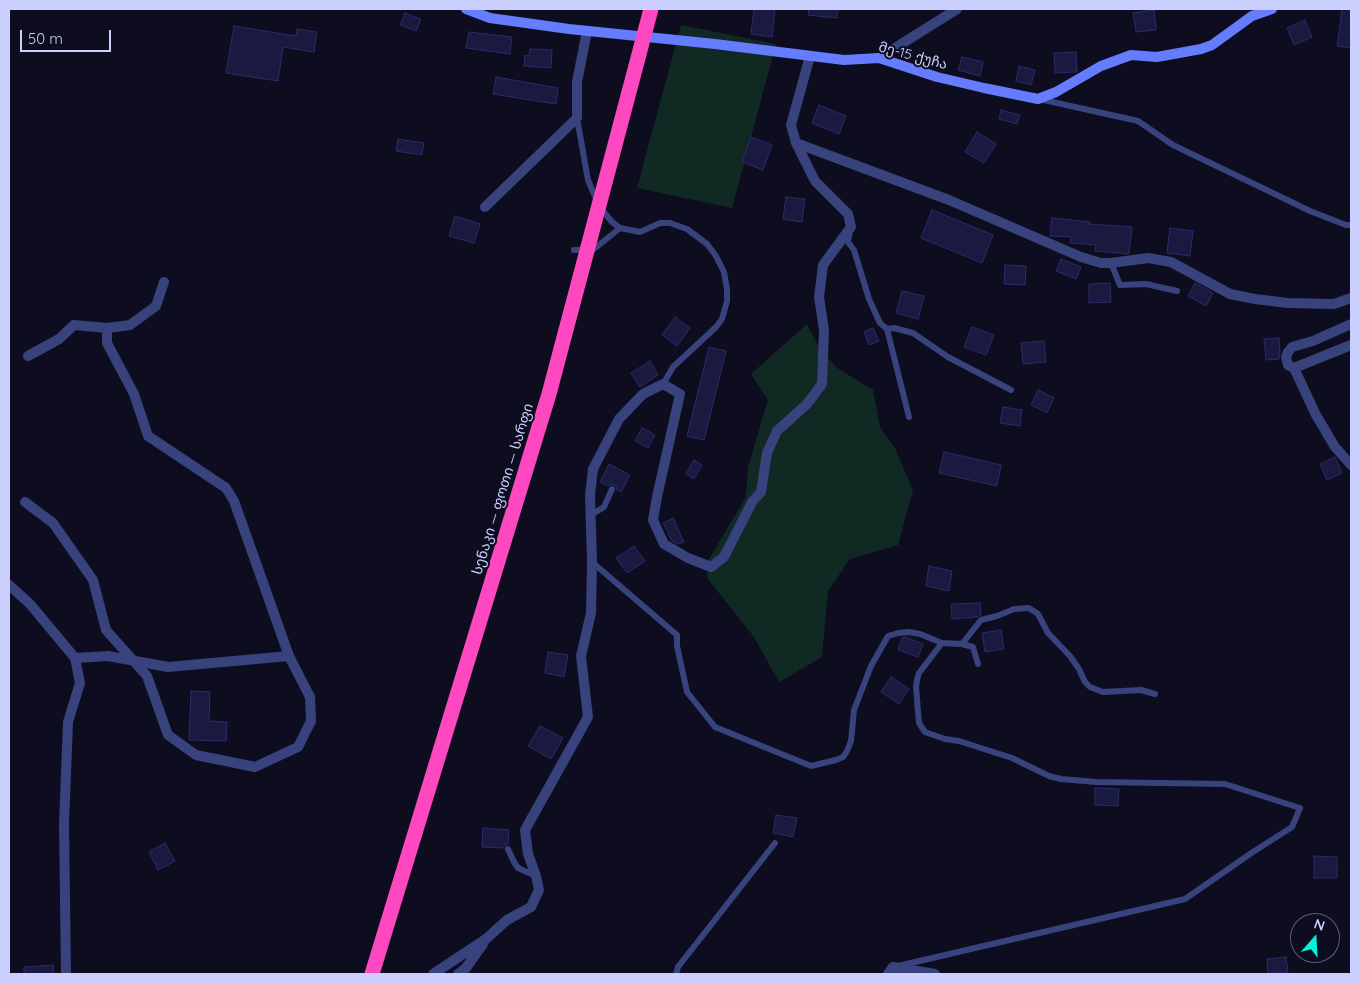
<!DOCTYPE html>
<meta charset="utf-8">
<style>
body{margin:0}
#map{position:relative;width:1360px;height:983px;overflow:hidden;background:#0d0d1f;font-family:Quicksand,sans-serif}
canvas{display:block}
.frame{position:absolute;inset:0;border:10px solid #cbcffe;pointer-events:none}
.north{position:absolute;left:1290px;top:913px;width:50px;height:50px;box-sizing:border-box;background:#0d0d1f;border:1px solid #595b78;border-radius:50%;rotate:19deg;font-size:14px;font-weight:700;line-height:20px;text-align:center;color:#cbcffe}
.north::after{content:'';display:block;margin:auto;width:18px;height:22px;background:#03f2de;clip-path:polygon(50% 0,100% 100%,50% 72%,0 100%)}
.scale{position:absolute;left:20px;top:30px;width:91px;height:22px;box-sizing:border-box;border:2px solid #cbcffe;border-top:0;padding-left:6px;font-size:15px;line-height:18px;white-space:nowrap;color:#cbcffe;-webkit-text-stroke:4px #0d0d1f;paint-order:stroke}
</style>
<div id="map">
<canvas width="1360" height="983"></canvas>
<div class="frame"></div>
<div class="north">N</div>
<div class="scale">50 m</div>
</div>
<script>
const ctx = document.querySelector('canvas').getContext('2d');
ctx.lineJoin = 'round';
function fill(path, color) { ctx.fillStyle = color; ctx.fill(path, 'evenodd'); }
const toPath = rows => new Path2D(rows.map(r => 'M' + r).join(''));
function trace(path, color, width, dash) { ctx.strokeStyle = color; ctx.lineWidth = width; ctx.lineCap = dash ? 'butt' : 'round'; ctx.setLineDash(dash || []); ctx.stroke(path); }
function write(font, color, halo, rows, align = 'center') {
  ctx.font = font + ' Quicksand,"Noto Sans Georgian",sans-serif'; ctx.lineWidth = 4; ctx.setLineDash([]); ctx.textBaseline = 'middle'; ctx.strokeStyle = halo; ctx.fillStyle = color; for (const [text, x, y, turn = 0] of rows) {
    ctx.save(); ctx.translate(x, y); ctx.rotate((+turn || 0) * Math.PI / 180); ctx.textAlign = isNaN(turn) ? turn : align; if (halo) ctx.strokeText(text, 0, 0); ctx.fillText(text, 0, 0); ctx.restore();
  }
}
const green = toPath([
 [681,25,776,44,732,208,637,188],
 [807,324,820,349,837,368,873,390,880,427,895,448,913,490,898,545,850,559,828,591,822,657,779,682,754,637,707,578,709,559,746,497,748,467,768,400,751,374]
]);
const building = toPath([
 [754,9,775,9,772,37,751,34,754,9],
 [809,9,838,9,837,18,808,15,809,9],
 [1342,9,1351,9,1351,48,1337,46,1342,9],
 [1154,10,1156,30,1136,32,1133,13,1154,10],
 [405,13,421,19,416,31,400,25,405,13],
 [1305,20,1312,37,1294,45,1287,28,1305,20],
 [234,26,296,36,297,29,317,32,314,52,283,47,278,81,226,73,234,26],
 [469,32,512,37,510,54,466,48,469,32],
 [530,49,552,50,551,68,524,66,525,55,529,56,530,49],
 [1076,52,1077,72,1055,73,1054,53,1076,52],
 [962,57,983,62,980,76,958,70,962,57],
 [1019,66,1035,70,1031,85,1016,81,1019,66],
 [496,77,558,88,556,104,493,94,496,77],
 [819,105,846,116,839,134,812,123,819,105],
 [1001,110,1020,115,1017,124,999,119,1001,110],
 [977,132,996,144,984,163,965,152,977,132],
 [751,137,772,145,763,170,742,162,751,137],
 [398,139,424,143,422,155,396,151,398,139],
 [786,197,805,199,802,222,783,219,786,197],
 [932,210,993,235,982,263,921,238,932,210],
 [455,216,480,224,474,243,449,236,455,216],
 [1052,218,1090,222,1089,224,1132,227,1129,254,1095,251,1096,245,1070,243,1071,237,1050,236,1052,218],
 [1170,228,1193,231,1190,256,1167,253,1170,228],
 [1061,259,1081,267,1076,279,1056,271,1061,259],
 [1005,265,1026,266,1025,285,1004,284,1005,265],
 [1110,283,1111,302,1089,303,1089,284,1110,283],
 [1195,283,1213,293,1206,306,1188,296,1195,283],
 [902,291,924,296,918,319,896,313,902,291],
 [675,317,690,328,677,346,662,335,675,317],
 [972,327,994,335,986,355,964,347,972,327],
 [873,328,879,341,869,345,864,332,873,328],
 [1279,338,1280,352,1279,359,1266,360,1264,339,1279,338],
 [1044,341,1046,362,1023,364,1021,343,1044,341],
 [709,347,726,351,704,440,687,436,709,347],
 [650,361,658,375,640,387,631,373,650,361],
 [1038,390,1054,398,1047,413,1031,405,1038,390],
 [1003,407,1022,410,1020,426,1000,423,1003,407],
 [642,428,655,435,648,448,635,441,642,428],
 [944,452,1001,465,997,486,939,473,944,452],
 [1335,457,1342,473,1327,480,1320,464,1335,457],
 [694,460,702,465,694,479,686,474,694,460],
 [609,464,630,475,621,492,617,490,616,486,614,485,611,484,608,486,600,482,609,464],
 [673,518,684,542,678,544,672,541,663,523,673,518],
 [634,546,645,561,627,573,616,558,634,546],
 [929,566,952,571,949,591,926,586,929,566],
 [980,603,981,615,977,617,952,619,951,604,980,603],
 [1001,630,1004,649,985,652,982,633,1001,630],
 [905,637,923,644,918,657,898,650,902,638,905,637],
 [548,652,568,655,564,677,545,673,548,652],
 [891,677,909,689,899,704,881,692,891,677],
 [191,691,210,692,209,721,227,722,226,741,189,740,191,691],
 [540,726,563,738,551,759,528,746,540,726],
 [1095,788,1119,789,1118,806,1095,805,1095,788],
 [776,815,797,818,793,837,773,833,776,815],
 [483,828,509,830,508,844,505,845,503,848,482,847,483,828],
 [165,843,175,861,158,870,149,852,165,843],
 [1314,856,1337,857,1337,878,1314,878,1314,856],
 [1286,957,1288,972,1268,974,1267,959,1286,957],
 [53,965,54,974,24,974,24,967,53,965]
]);
const lane = toPath([
 [1039,99,1138,121,1173,145,1310,211,1346,225,1351,225],
 [577,118,588,180,599,206,612,222,620,228,640,232,660,223,670,223,687,229,707,244,716,256,724,272,727,289,727,301,722,319,716,327,673,367,663,384],
 [850,231,848,242,854,250,869,299,880,323,887,329,909,417],
 [574,250,594,249,620,228],
 [1111,263,1120,285,1146,284,1177,291],
 [887,329,894,328,913,333,948,357,1011,390],
 [591,515,604,507,612,489],
 [592,562,677,635,677,646,687,692,715,727,811,766,836,760,843,757,847,751,851,741,854,710,871,666,888,636,898,633,909,632,920,634,942,643,962,644,981,620,997,616,1014,609,1029,608,1038,614,1048,633,1070,656,1079,669,1085,682,1090,687,1103,692,1141,690,1155,694],
 [962,644,973,647,978,664],
 [508,849,514,862,518,868,536,876],
 [898,966,1185,899,1253,852,1292,827,1300,808,1225,784,1096,782,1061,779,1049,776,1012,758,959,741,945,739,925,732,919,723,916,687,917,680,919,673,942,643],
 [676,974,678,967,775,843]
]);
const street = toPath([
 [810,56,791,125,796,143,949,200,1081,257,1101,263,1111,263,1148,258,1171,262,1230,294,1255,299,1288,303,1334,304,1351,298],
 [879,58,957,9],
 [485,207,577,118,577,82,587,31],
 [1351,324,1313,341,1292,347,1288,352,1286,357,1288,365,1294,368,1351,345],
 [107,328,130,325,156,306,164,282],
 [1294,368,1316,415,1335,447,1351,465],
 [25,502,53,523,93,580,106,630,147,676,168,735,196,755,255,767,298,747,311,721,310,697,289,656,234,501,226,488,148,436,134,394,107,343,107,328,74,325,59,339,28,356],
 [9,585,30,604,75,658,80,683,68,722,64,824,66,974],
 [75,658,108,656,168,667,289,656],
 [433,974,486,939,507,920,531,907,539,890,536,876,528,854,525,830,588,717,581,656,591,613,592,562,590,495,593,469,619,419,643,394,663,384,680,394,657,497,653,520,664,544,688,558,711,567,724,557,752,502,761,492,767,453,777,431,807,404,822,384,824,330,819,297,823,265,851,227,848,214,815,181,796,143],
 [458,974,466,968,483,944],
 [888,974,893,967,935,974]
]);
const secondary = toPath([
 [466,9,490,18,569,29,715,44,844,60,879,58,937,77,984,88,1038,99,1056,92,1101,66,1131,55,1157,57,1201,49,1212,45,1252,16,1272,9]
]);
const highway = toPath([
 [372,974,549,394,651,9]
]);
const streetNames = [
 ["მე-15 ქუჩა",913,56,15],
 ["სენაკი — ფოთი — სარფი",503,489,-73]
];
fill(green, '#102923');
fill(building, '#1a1940');
trace(building, '#2c2b6b', 1);
trace(lane, '#38427d', 6);
trace(street, '#38427d', 10);
trace(secondary, '#647cfd', 10);
trace(highway, '#fd48c0', 15);
write('14px', '#cbcffe', '#0d0d1f', streetNames);
</script>
